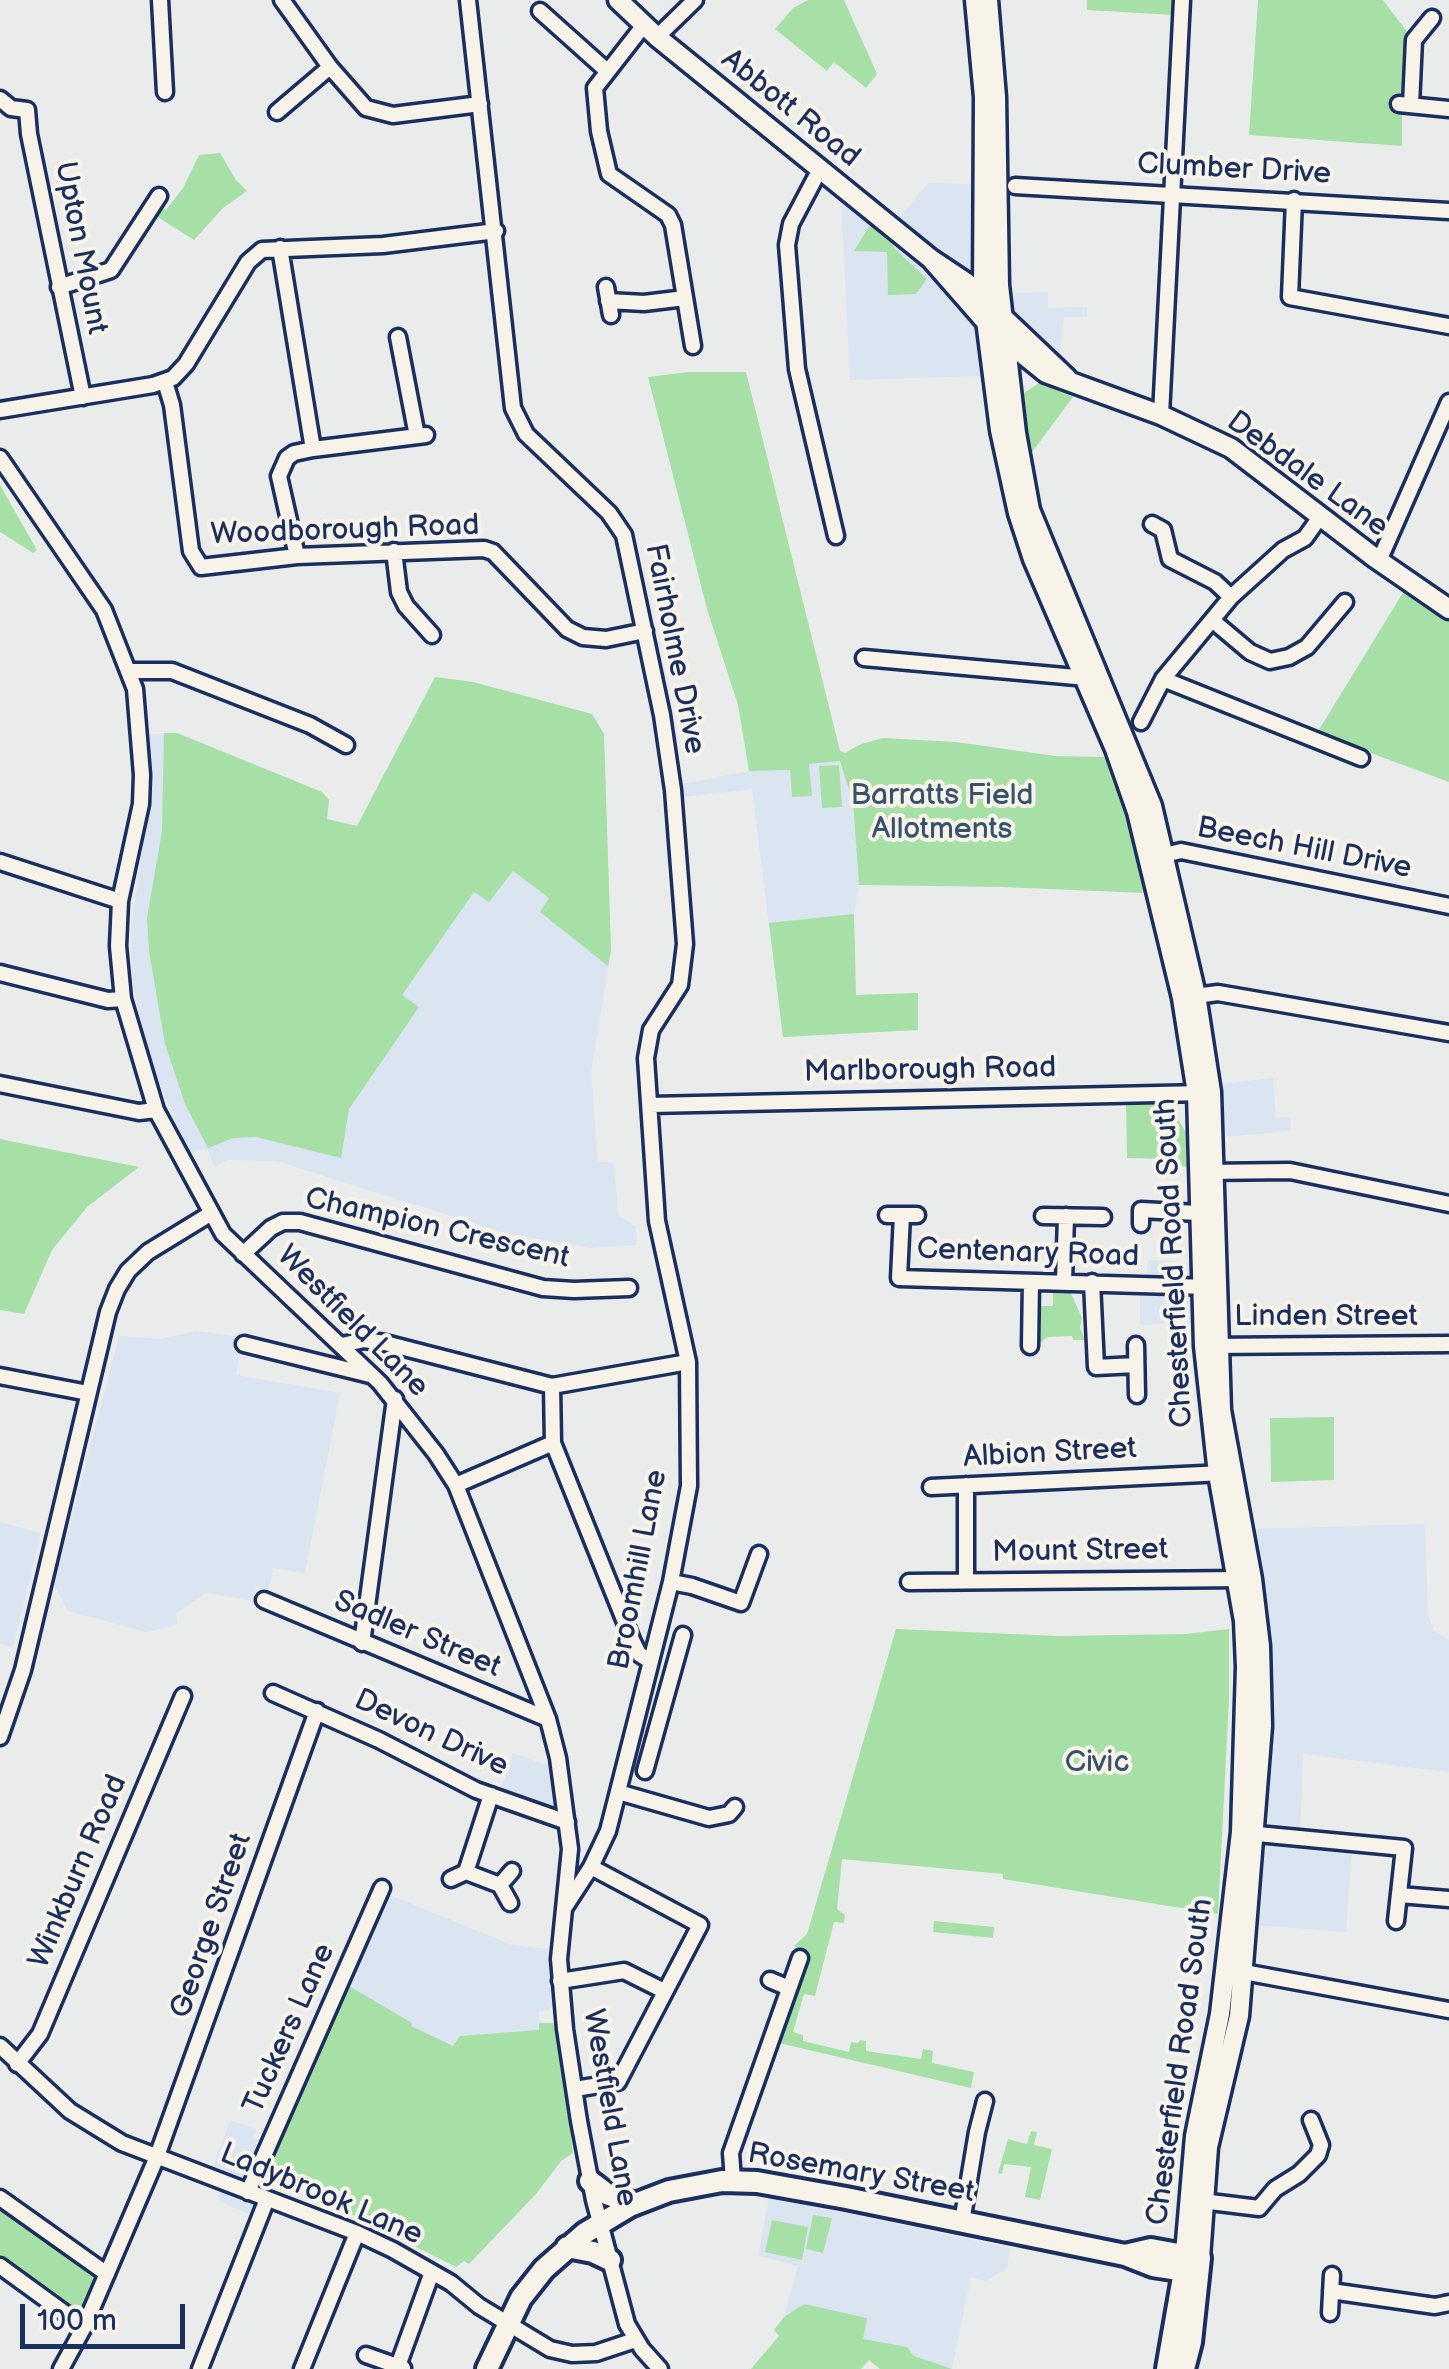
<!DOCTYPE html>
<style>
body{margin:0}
#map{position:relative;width:1449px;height:2369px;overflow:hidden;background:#eaecec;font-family:"Balsamiq Sans",sans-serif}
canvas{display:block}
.scale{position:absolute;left:20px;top:2304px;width:165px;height:45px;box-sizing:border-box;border:5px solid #1b2f5e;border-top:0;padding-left:12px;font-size:30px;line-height:35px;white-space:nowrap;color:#1b2f5e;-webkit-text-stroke:8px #f7f3e8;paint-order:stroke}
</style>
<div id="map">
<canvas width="1449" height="2369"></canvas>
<div class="scale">100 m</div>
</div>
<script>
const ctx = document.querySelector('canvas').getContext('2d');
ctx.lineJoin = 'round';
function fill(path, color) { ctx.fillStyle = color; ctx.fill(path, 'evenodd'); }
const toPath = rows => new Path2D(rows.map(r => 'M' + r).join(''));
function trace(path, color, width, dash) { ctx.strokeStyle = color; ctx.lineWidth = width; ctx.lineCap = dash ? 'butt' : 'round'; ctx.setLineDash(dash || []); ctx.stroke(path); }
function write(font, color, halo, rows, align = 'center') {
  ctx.font = font + ' "Balsamiq Sans",sans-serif'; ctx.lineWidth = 8; ctx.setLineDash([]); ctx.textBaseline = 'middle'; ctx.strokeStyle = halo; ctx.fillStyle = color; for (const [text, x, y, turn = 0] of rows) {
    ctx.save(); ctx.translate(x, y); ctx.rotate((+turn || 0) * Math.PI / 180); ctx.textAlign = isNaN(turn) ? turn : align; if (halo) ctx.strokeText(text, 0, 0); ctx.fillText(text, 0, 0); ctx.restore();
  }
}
const built = toPath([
 [928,183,973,184,972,243,1014,293,1048,292,1048,308,1087,307,1087,317,1064,317,1060,355,980,376,850,380,841,201,885,236],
 [435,677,473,682,592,714,604,734,611,951,591,1073,598,1162,614,1162,618,1215,636,1227,637,1245,592,1248,508,1234,276,1161,227,1160,215,1167,207,1149,189,1152,152,1066,132,983,131,931,149,801,150,734,177,733,322,792,329,800,327,819,357,826],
 [840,761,853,803,859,885,854,914,856,995,918,993,918,1030,783,1037,752,789,684,797,682,784,749,771,791,770,812,795,808,764],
 [1273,1078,1276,1118,1290,1117,1291,1131,1224,1137,1221,1084],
 [1148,1260,1189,1262,1192,1322,1140,1325,1140,1275,1147,1275],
 [196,1331,242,1337,236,1375,340,1393,305,1573,273,1568,269,1590,256,1586,251,1600,206,1593,176,1613,177,1625,146,1632,68,1611,54,1585,119,1336,161,1339],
 [0,1522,41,1533,13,1647,0,1644],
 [1425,1524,1428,1615,1434,1630,1449,1640,1449,1772,1303,1754,1300,1846,1352,1851,1346,1932,1258,1925,1268,1824,1270,1694,1265,1593,1253,1529],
 [513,1753,550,1766,556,1811,500,1792],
 [385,1893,512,1945,548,1949,552,2006,549,2010,539,2012,539,2022,553,2023,557,2027,573,2153,561,2161,536,2194,469,2264,464,2261,456,2267,345,2211,261,2180],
 [230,2120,256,2129,253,2138,258,2141,250,2166,255,2206,251,2215,220,2202,214,2165],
 [769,2197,1010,2248,1007,2268,986,2281,971,2277,952,2369,880,2369,869,2360,861,2369,751,2369,779,2336,774,2330,784,2317,798,2266,758,2256]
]);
const green = toPath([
 [808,0,844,0,877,74,866,88,834,62,827,71,775,29,793,8],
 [1087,0,1174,0,1173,15,1087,10],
 [1258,0,1383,0,1408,33,1404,91,1392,99,1392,108,1402,113,1402,146,1249,135],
 [220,153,236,180,247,191,223,208,194,240,156,216,161,208,166,210,183,188,199,155],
 [870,225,894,244,892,246,927,279,916,294,888,295,887,252,854,251],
 [688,372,746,372,840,751,845,753,861,744,883,738,956,742,1055,756,1107,757,1129,828,1144,893,1002,887,859,885,853,803,840,761,809,764,812,796,792,797,790,770,749,771,738,705,707,609,648,377],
 [1039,383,1073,397,1030,455,1024,393],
 [0,485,37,550,33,553,0,532],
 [1407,586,1449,617,1449,782,1317,733],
 [435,677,473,682,592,714,604,734,611,951,608,966,540,912,549,898,513,871,489,902,474,892,402,995,419,1007,349,1109,341,1158,256,1137,233,1138,208,1148,185,1104,165,1044,149,951,147,918,162,831,164,733,177,733,322,792,329,800,327,819,357,826],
 [839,765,842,807,822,808,819,766],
 [854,914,856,995,918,993,918,1030,783,1037,769,923],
 [1168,1102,1188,1136,1189,1167,1177,1166,1176,1153,1165,1153,1164,1159,1127,1158,1126,1104],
 [0,1139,139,1167,87,1207,52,1250,24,1314,0,1310],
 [1053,1291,1070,1291,1082,1318,1080,1328,1085,1340,1073,1340,1072,1336,1047,1337,1036,1347,1037,1306,1053,1306],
 [1334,1417,1334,1480,1271,1482,1270,1418],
 [896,1629,1058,1636,1185,1634,1229,1629,1229,1700,1218,1914,1003,1879,1003,1874,842,1859,837,1909,845,1915,844,1923,834,1922,815,1996,804,1994,793,2032,803,2035,803,2041,849,2052,851,2042,858,2043,860,2040,866,2041,866,2051,921,2059,923,2049,933,2051,932,2063,974,2072,971,2088,779,2043,808,1957,794,1946,807,1934],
 [934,1921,994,1927,993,1938,933,1932],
 [344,1983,412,2023,411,2026,453,2046,460,2036,539,2030,539,2023,553,2023,557,2027,573,2153,561,2161,536,2194,469,2264,464,2261,456,2267,345,2211,261,2180],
 [1031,2131,1037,2132,1034,2145,1052,2149,1040,2200,1025,2197,1031,2167,1004,2164,1002,2174,998,2173,1008,2139,1027,2144],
 [0,2204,93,2273,95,2287,80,2311,73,2312,0,2261],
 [813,2215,832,2218,823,2253,806,2249],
 [772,2220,808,2227,802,2260,765,2252],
 [804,2304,867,2318,863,2339,907,2347,914,2356,952,2369,880,2369,869,2360,861,2369,751,2369,779,2336,774,2330,784,2317]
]);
const minor = toPath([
 [160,0,165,92],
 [282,0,330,67,366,108,393,115,480,104],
 [468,0,513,408,526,434,609,513,624,535,662,715,673,790,685,944,680,985,651,1030,646,1058,657,1221,688,1362,689,1486,671,1582,608,1831,591,1867,565,1907],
 [540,11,606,70],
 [644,25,595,88,599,131,609,174,668,215,673,225,693,346],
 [657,37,695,0],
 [0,99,11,108,27,110,29,134,83,397],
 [1399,104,1449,109],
 [1411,105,1414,40,1432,18],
 [277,112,330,67],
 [820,169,791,224,787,245,797,369,836,536],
 [1015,186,1449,211],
 [1294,200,1290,297,1449,326],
 [280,248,313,449],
 [59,287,111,270,159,196],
 [606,287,611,315],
 [608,301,644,303,685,298],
 [398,337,417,436],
 [165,382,172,405,191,551,201,567,297,556,484,549,493,552,567,629,583,637,606,639,645,631],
 [0,410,153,385,173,378,186,364,248,262,262,250,383,245,496,231],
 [1161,415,1182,0],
 [0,458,104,610,135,689,142,775,141,804,120,901,118,946,123,999,156,1110,223,1234,380,1383,436,1454,456,1485,548,1719,558,1758,570,1849,559,1959,565,2029,579,2121,594,2200,627,2324,642,2349,660,2369],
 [1152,524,1163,530,1170,559,1215,582,1231,597],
 [394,551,399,592,406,606,432,635],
 [297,556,279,476,287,458,294,453,313,449,426,435],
 [1379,561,1449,402],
 [1212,620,1250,652,1270,661,1289,657,1307,647,1345,602],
 [864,658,1076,677,1091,670],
 [129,671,172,671,310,725,346,745],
 [1163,679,1361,758],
 [1141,722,1163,679,1231,597,1283,550,1305,538,1320,517],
 [1156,857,1181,851,1449,906],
 [0,862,120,901],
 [0,973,108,1000,123,999],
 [1188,997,1218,993,1449,1033],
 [0,1084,139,1112,156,1110],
 [650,1105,1204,1093],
 [1204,1172,1290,1171,1449,1204],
 [887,1215,917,1215],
 [902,1215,899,1278,1209,1287],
 [1043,1216,1103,1217],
 [1141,1224,1141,1210,1198,1213],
 [243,1254,271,1228,283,1222,300,1222,543,1288,574,1290,629,1288],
 [1064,1282,1066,1216],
 [1092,1282,1096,1367,1136,1365],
 [244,1344,370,1375],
 [342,1345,364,1340,385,1343,552,1386,688,1362],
 [1136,1345,1137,1395],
 [1030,1346,1031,1282],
 [1210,1346,1449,1344],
 [0,1376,88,1393],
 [552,1386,553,1443,633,1642,639,1654,650,1661],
 [456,1485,553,1443],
 [966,1485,966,1581],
 [931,1487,1224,1473],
 [671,1582,692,1586,741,1603,759,1554],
 [909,1582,1243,1579],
 [264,1600,548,1719],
 [362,1643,395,1399],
 [273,1693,379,1740,476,1790,567,1822],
 [0,1737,23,1670,108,1312,117,1289,128,1271,148,1252,210,1214],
 [645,1771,683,1635],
 [618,1792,709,1818,729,1814,735,1807],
 [491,1795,466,1872,500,1885],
 [1247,1833,1404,1848,1396,1921],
 [451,1879,466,1872],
 [1399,1895,1449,1899],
 [510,1903,500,1885,512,1871],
 [1233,1970,1449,2010],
 [770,1980,789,1988],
 [560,1981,624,1971,664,1991],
 [0,2046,70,2111,122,2143,357,2233,393,2250,451,2283,479,2306,550,2349,572,2354,596,2353,635,2340],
 [17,2064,40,2034,183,1696],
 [575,2089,618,2082,700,1925,591,1867],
 [733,2180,731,2153,800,1958],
 [248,2192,382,1888],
 [0,2198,107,2274],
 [1202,2201,1259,2208,1275,2189,1299,2174,1318,2155,1321,2145,1311,2120],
 [962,2222,977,2132,985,2101],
 [0,2266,84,2327],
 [1331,2291,1435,2306,1449,2303],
 [1330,2313,1332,2275],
 [366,2355,403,2368],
 [398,2366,432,2272],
 [61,2369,84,2327,156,2159,317,1711],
 [200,2369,267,2199],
 [302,2369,357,2233]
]);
const major = toPath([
 [618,0,657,37,931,259,967,283,1067,378],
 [975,0,984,97,983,297,1000,430,1018,513,1033,559,1115,749,1137,812,1182,998,1197,1093,1204,1346,1218,1474,1244,1621,1246,1667,1241,1832,1220,2014,1195,2136,1184,2265],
 [988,0,996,97,999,285,1016,433,1030,510,1152,806,1196,995,1211,1092,1221,1410,1252,1579,1260,1646,1262,1726,1239,2016,1208,2147,1200,2258],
 [931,259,986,322],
 [1005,340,1046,373,1161,415,1231,448,1375,558,1449,609]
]);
const highway = toPath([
 [590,2181,607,2194,634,2204],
 [567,2247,593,2252,610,2260],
 [1125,2255,1151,2249,1200,2258,1191,2342,1184,2369],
 [487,2369,521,2298,544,2269,585,2233,630,2206,669,2191,722,2181,757,2182,846,2198,1125,2255,1153,2266,1198,2273],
 [1167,2369,1184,2271]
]);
const streetNames = [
 ["Abbott Road",790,109,39],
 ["Clumber Drive",1234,170,3],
 ["Upton Mount",80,248,79],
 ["Debdale Lane",1307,475,36],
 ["Woodborough Road",345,531,-2],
 ["Fairholme Drive",674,649,79],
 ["Beech Hill Drive",1304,849,11],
 ["Marlborough Road",930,1071,-1],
 ["Champion Crescent",437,1229,13],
 ["Centenary Road",1028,1254,2],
 ["Chesterfield Road South",1175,1263,-93],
 ["Linden Street",1326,1317],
 ["Westfield Lane",352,1322,45],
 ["Albion Street",1050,1454,-3],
 ["Mount Street",1080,1552,-1],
 ["Broomhill Lane",639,1570,-79],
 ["Sadler Street",417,1635,23],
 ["Devon Drive",431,1734,25],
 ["Winkburn Road",79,1872,-67],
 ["George Street",212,1926,-71],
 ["Tuckers Lane",290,2029,-66],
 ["Chesterfield Road South",1181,2062,-82],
 ["Westfield Lane",609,2108,80],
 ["Rosemary Street",861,2174,10],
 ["Ladybrook Lane",321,2195,23]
];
const parkNames = [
 ["Barratts Field",942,796],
 ["Allotments",942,830],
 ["Civic",1097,1763]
];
fill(built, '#dbe4f1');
fill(green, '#a7e0a6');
trace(minor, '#1b2f5e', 21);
trace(major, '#1b2f5e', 25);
trace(highway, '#1b2f5e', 28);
trace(minor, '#f7f3e8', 14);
trace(major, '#f7f3e8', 18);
trace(highway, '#f7f3e8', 20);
write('30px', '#1b2f5e', '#f7f3e8', streetNames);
write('30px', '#37526c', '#f7f3e8', parkNames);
</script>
